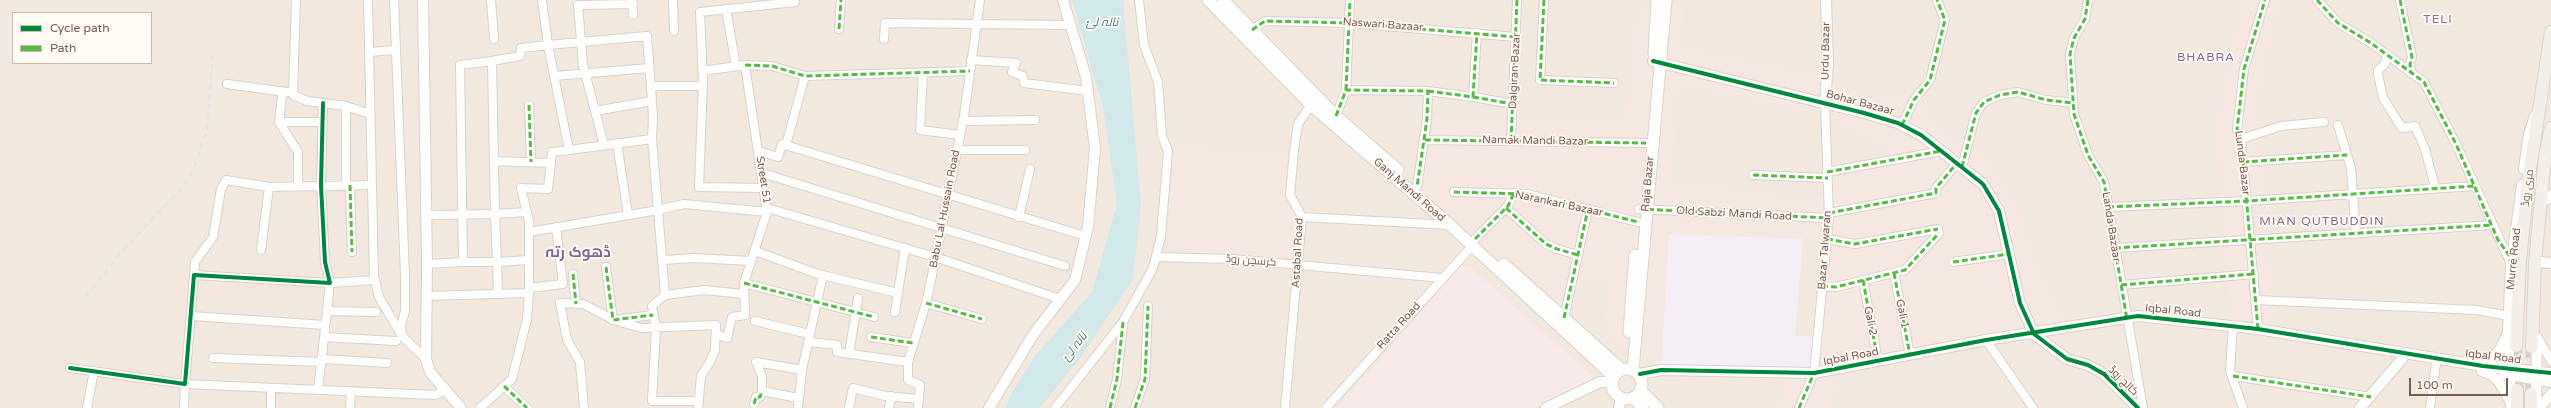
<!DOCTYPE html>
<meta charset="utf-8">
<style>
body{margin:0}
#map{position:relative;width:2551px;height:408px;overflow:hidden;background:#f9f5f0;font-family:"Varela Round",sans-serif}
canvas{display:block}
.legend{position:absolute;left:12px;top:12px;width:140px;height:52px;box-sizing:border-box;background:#fffaf3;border:1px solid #cabbb1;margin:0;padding:5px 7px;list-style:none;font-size:12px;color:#7a5c4d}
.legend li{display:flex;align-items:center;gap:8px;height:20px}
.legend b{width:20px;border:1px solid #cabbb1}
.scale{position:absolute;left:2409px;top:378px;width:99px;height:18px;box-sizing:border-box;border:2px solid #7a5c4d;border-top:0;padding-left:5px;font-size:12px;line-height:14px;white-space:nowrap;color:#7a5c4d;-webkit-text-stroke:3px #fffaf3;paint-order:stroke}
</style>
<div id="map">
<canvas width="2551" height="408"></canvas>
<ul class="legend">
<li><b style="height:5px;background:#00873e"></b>Cycle path</li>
<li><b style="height:5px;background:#58b947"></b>Path</li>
</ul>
<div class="scale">100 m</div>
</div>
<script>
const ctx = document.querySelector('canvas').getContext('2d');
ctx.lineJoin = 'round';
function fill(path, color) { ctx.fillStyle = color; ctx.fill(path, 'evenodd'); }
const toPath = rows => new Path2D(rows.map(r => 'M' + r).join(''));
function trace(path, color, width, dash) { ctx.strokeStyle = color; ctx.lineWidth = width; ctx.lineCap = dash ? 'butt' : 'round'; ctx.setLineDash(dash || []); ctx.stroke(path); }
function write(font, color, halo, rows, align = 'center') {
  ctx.font = font + ' "Varela Round",Cairo,sans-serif'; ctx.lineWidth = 3.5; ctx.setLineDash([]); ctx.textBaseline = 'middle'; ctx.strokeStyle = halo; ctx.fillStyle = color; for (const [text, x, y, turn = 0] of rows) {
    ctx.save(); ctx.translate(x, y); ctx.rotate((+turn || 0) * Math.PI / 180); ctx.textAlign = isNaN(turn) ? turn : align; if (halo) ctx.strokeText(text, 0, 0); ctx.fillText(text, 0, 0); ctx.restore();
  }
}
const residential = toPath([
 [0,0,2551,0,2551,408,0,408],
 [13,13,151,13,151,63,13,63]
]);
const commercial = toPath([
 [2242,0,2282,0,2262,86,2261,146,2275,326,2230,319,2215,129,2226,68],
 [1685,1,1682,45,1821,73,1825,103,1820,115,1679,88,1673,182,1740,187,1740,192,1828,196,1827,172,1905,157,1825,117,1826,82,1872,93,1918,97,1950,134,1991,161,2017,200,2034,256,2067,325,1814,373,1827,241,1670,234,1661,363,1602,336,1607,283,1573,280,1564,318,1417,187,1427,119,1624,119,1636,5],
 [1174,143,1287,153,1290,195,1302,217,1299,259,1168,249],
 [1791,378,1845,378,1831,408,1775,408]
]);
const education = toPath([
 [1669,234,1803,239,1795,336,1818,337,1814,373,1661,370]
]);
const medical = toPath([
 [1469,266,1595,378,1534,408,1338,408,1459,268]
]);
const water = toPath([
 [1072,0,1123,0,1141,204,1133,279,1080,358,1040,408,1006,408,1010,396,1035,356,1092,292,1117,204,1103,107]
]);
const primaryTunnel = toPath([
 [2516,346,2517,390],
 [2531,394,2532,347]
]);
const minor = toPath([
 [296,0,293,95,307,101,346,106,370,114],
 [368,0,374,277,379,297,402,336,426,359],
 [394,0,396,50],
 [491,0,494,39],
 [632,0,633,15],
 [673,0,674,31],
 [1544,0,1540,80,1614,83],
 [2088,0,2085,19,2074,38,2070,54,2074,114,2088,155,2104,182,2143,408],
 [2317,0,2338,23,2371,43,2424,82,2456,144,2511,264],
 [2400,0,2412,57,2410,64,2411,73],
 [726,9,736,66],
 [839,29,841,0],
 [1252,30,1265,21,1350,23,1516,37],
 [884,39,885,23,1070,25],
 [369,52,396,50,405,275,405,311,401,326,402,335],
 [2388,55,2385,64,2378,70,2378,74,2383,98,2402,128,2415,126,2425,149,2435,187],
 [971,60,1016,63,1012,72,1023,76,1024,83,1088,91],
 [492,61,460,65,463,262,497,262,495,214,527,212],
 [702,71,745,65,772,66,805,76,970,71],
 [923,73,920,130,960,135],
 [554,76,649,68],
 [227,84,286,92],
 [651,86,647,36,548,45,569,150,652,139],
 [1346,90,1350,0],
 [292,91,286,92,282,96,279,122,298,152,298,186],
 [1428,91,1473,97,1477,33],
 [1473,97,1513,104],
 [529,105,531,162],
 [346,106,346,185],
 [595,111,652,101],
 [1336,116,1346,90,1428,91,1427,119,1417,187],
 [963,121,1035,120],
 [279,122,322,122],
 [1902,125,1914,100,1930,80,1945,20,1937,0],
 [2338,125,2351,168,2356,234],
 [2241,139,2281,126,2324,122],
 [1425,140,1646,143],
 [1511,141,1517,0],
 [617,143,628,215],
 [604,145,583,65,578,5,633,4],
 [786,145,805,76],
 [957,150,1025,150],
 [758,151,778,157,782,144,1085,236],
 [495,161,551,163],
 [2243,162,2347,155],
 [1962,167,1976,113,1984,102,2000,95,2018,92,2046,100,2073,103],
 [1827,172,1942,151],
 [762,173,1065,266],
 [1753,175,1828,178],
 [350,185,352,252],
 [764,188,699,187,703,81,700,12,795,2],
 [1454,192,1527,194,1638,222],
 [2108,207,2247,201,2475,186],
 [767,208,935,257,1060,299],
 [1506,208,1546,244,1557,249,1578,255],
 [1639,209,1829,218],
 [1829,213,1936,193,1936,188,1957,163],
 [426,215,495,214,492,61,520,56,521,48,548,45,542,0],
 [1019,217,1030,169],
 [1302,217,1450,225],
 [529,232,658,210,652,139,653,117,651,86,702,86],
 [1475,239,1508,206,1514,193],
 [1827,239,1855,244,1938,229],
 [2115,248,2492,225],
 [261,250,269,187],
 [755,251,818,274,898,293,905,248],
 [1156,257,1233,259,1442,278],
 [662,260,694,258,751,261],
 [1953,262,2009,254],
 [427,264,463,262],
 [606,267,613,320,653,315],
 [1894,273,1910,355],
 [573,274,576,304],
 [194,275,195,262,213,237,221,189,226,180,269,187,372,185],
 [1863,280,1878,361],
 [744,283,874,317],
 [2121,285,2254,274],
 [1822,286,1836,287,1905,270,1939,233],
 [529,288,563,284,556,227],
 [498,294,497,262,529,260],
 [665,295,658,210,684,204,767,212],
 [426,296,529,293,529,221,521,188,548,189,552,152,569,150],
 [2256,300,2476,310,2509,316],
 [926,303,982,319],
 [327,311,330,283,375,280],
 [895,312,898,293],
 [191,316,325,325],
 [1564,318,1588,209],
 [755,321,809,334],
 [2233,326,2230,371,2243,408],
 [2258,329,2241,139,2237,130,2244,69,2265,0],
 [716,334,727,338,732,317,745,315,744,283,767,212,745,65],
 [324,337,396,341],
 [871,337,913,343],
 [2538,338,2551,361],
 [1986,340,2033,408],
 [809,342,837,345,837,352,908,362],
 [849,354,858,298],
 [213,358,321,362],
 [322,359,387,363],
 [70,368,185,384,194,275,330,283,325,262,321,185,323,103],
 [2233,376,2371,397],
 [504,386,527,408],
 [318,390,327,311,376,312],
 [798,398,762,391,762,376,756,362,802,370],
 [699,401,652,401,656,328,652,306,665,295,704,290,744,294],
 [754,404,756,397,760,397,762,391],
 [87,408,94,371],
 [184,408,185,384,435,395,446,390],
 [271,408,271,388],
 [350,408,351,392],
 [480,408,512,379,527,319,529,293],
 [584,408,580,362,567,340,560,303,583,304,614,320,641,328,716,325,715,350,710,362,701,376,698,408],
 [798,408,802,370,823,275],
 [849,408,853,388,885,396,919,399],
 [889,408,891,396],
 [918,408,920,385,908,380,908,362,927,300,964,116,980,0],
 [1055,408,1123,322,1153,268,1161,236,1168,151,1162,136,1158,82,1144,45,1139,0],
 [1110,408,1117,379,1123,323],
 [1135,408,1145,379,1148,306],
 [1285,408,1302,217,1290,195,1294,151,1298,124,1311,105],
 [1326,408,1473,245],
 [1799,408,1814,373,1829,218,1825,103],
 [2430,408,2436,363]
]);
const tertiary = toPath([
 [423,0,427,264,426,359,430,372,461,408],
 [1653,61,1864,113,1898,123,1921,135,1983,184,1999,211,2020,303,2034,334,2067,359,2088,365,2104,374,2138,408],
 [1825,103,1828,63,1826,0],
 [2524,169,2529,134,2535,116],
 [2546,200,2551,195],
 [2541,262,2551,263],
 [2483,366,2500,350,2507,335],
 [2482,371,2492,375,2499,382,2511,402],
 [1640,374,1661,370,1814,373,1986,340,2138,316,2258,329,2483,366,2551,373],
 [2504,374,2551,382],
 [2536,405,2537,338],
 [989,408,1033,335,1075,280,1088,227,1095,148,1086,77,1063,0],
 [1546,408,1600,382,1613,382],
 [1619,408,1621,398],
 [2360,408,2402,359,2403,353],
 [2511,408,2508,332,2511,266,2522,185],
 [2539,408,2551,394]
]);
const secondary = toPath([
 [1208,0,1311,105,1450,225,1613,376],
 [1223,0,1336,116,1398,170],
 [1654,53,1657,0],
 [1504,264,1621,369],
 [1629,332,1635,255],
 '1612 384a15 15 0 1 1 30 0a15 15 0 1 1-30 0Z',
 [1633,369,1666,0],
 [1641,391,1658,408],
 [1634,398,1643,408]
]);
const primary = toPath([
 [2516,346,2520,261,2528,182,2551,32],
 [2532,347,2535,263,2545,157,2551,128],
 [2517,390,2517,408],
 [2531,394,2531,408]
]);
const rail = toPath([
 [85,297,126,247,179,191,194,169,207,129,213,55]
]);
const quiet = toPath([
 [1544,0,1540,80,1614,83],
 [2088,0,2085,19,2074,38,2070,54,2074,114,2088,155,2104,182,2127,320],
 [2317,0,2338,23,2371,43,2424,82,2456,144,2498,240,2509,255,2511,266],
 [2400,0,2412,57,2410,64,2411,73],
 [839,29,841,0],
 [1252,30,1265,21,1350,23,1516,37],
 [745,65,772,66,805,76,970,71],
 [1346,90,1350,0],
 [1428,91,1473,97,1477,33],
 [1473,97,1513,104],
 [529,105,531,162],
 [1336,116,1346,90,1428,91,1427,119,1417,187],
 [1902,125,1914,100,1930,80,1945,20,1937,0],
 [1425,140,1646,143],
 [1511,141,1517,0],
 [2243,162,2347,155],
 [1962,167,1976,113,1984,102,2000,95,2018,92,2046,100,2073,103],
 [1827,172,1941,151],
 [1753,175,1828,178],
 [350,185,352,252],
 [1454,192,1527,194,1638,222],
 [2108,207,2247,201,2475,186],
 [1506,208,1546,244,1557,249,1578,255],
 [1639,209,1829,218],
 [1829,213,1936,193,1936,188,1957,163],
 [1475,239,1508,206,1514,193],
 [1827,239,1855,244,1938,229],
 [2115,248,2492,225],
 [1953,262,2009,254],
 [606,267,613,320,653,315],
 [1894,273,1910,355],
 [573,274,576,304],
 [1863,280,1878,361],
 [744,283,874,317],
 [2121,285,2254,274],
 [1822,286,1836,287,1905,270,1939,233],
 [926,303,982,319],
 [1564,318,1588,209],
 [2258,329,2241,139,2237,130,2244,69,2265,0],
 [871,337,913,343],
 [2233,376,2371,397],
 [504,386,527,408],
 [754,404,756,397,760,397,762,391],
 [1110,408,1117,379,1123,322],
 [1135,408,1145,379,1148,306],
 [1799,408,1814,373]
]);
const cycleway = toPath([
 [1653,61,1864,113,1898,123,1921,135,1983,184,1999,211,2020,303,2034,334,2067,359,2088,365,2104,374,2138,408],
 [70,368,185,384,194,275,330,283,325,262,321,185,323,103],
 [1640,374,1661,370,1814,373,1986,340,2138,316,2258,329,2483,366,2551,373]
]);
const streetNames = [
 ["Naswari Bazaar",1383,25,4],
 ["Urdu Bazar",1826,51,-89],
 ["Dalgiran Bazar",1515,71,-87],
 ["Bohar Bazaar",1860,103,15],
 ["Namak Mandi Bazar",1535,141,1],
 ["Lunda Bazar",2242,163,83],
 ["Street 51",763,180,81],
 ["Raja Bazar",1648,184,-85],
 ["مری روڈ",2528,188,-83],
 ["Ganj Mandi Road",1409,190,41],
 ["Narankari Bazaar",1559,204,12],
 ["Babu Lal Hussain Road",945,209,-79],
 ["Old Sabzi Mandi Road",1734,214,3],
 ["Landa Bazaar",2111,227,81],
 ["Bazar Talwaran",1825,250,-86],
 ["Astabal Road",1298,253,-87],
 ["Murre Road",2514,259,-84],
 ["کرسچن روڈ",1251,261,4],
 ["Iqbal Road",2173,311,6],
 ["Gali 1",1902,314,79],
 ["Gali 2",1870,321,79],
 ["Ratta Road",1399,326,-48],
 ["Iqbal Road",1851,357,-11],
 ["Iqbal Road",2493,357,7],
 ["کالج روڈ",2123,381,44]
];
const neighbourhoodNames = [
 ["TELI",2438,20],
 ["BHABRA",2206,58],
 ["MIAN QUTBUDDIN",2322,222]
];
const waterNames = [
 ["نالہ لئ",1102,23],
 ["نالہ لئ",1075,347,-52]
];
const districtNames = [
 ["ڈھوک رتہ",578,253]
];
fill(residential, '#f2e8de');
fill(commercial, '#f6e8e1');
fill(education, '#f6eef6');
fill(medical, '#fae9e9');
fill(water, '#d0e8ea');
trace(primaryTunnel, '#d9cfc7', 12, [12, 6]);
trace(minor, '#d7d1cb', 10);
trace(tertiary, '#d7d1cb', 12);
trace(secondary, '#d9d2cb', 13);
trace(primary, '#dad1cc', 14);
trace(minor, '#fefefd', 8);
trace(tertiary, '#fefefd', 10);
trace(secondary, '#fefefd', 11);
trace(primary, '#f3eee8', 12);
trace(rail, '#e6e3e7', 2, [6, 4]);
trace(quiet, '#58b947', 3, [6, 3]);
trace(cycleway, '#00873e', 4);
write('11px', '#7a5c4d', '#fffaf3', streetNames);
ctx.letterSpacing = '1px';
write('12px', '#846695', '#fffaf3', neighbourhoodNames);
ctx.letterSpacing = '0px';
write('italic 12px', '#437c86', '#fffaf3', waterNames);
write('bold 15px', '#846695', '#fffaf3', districtNames);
</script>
